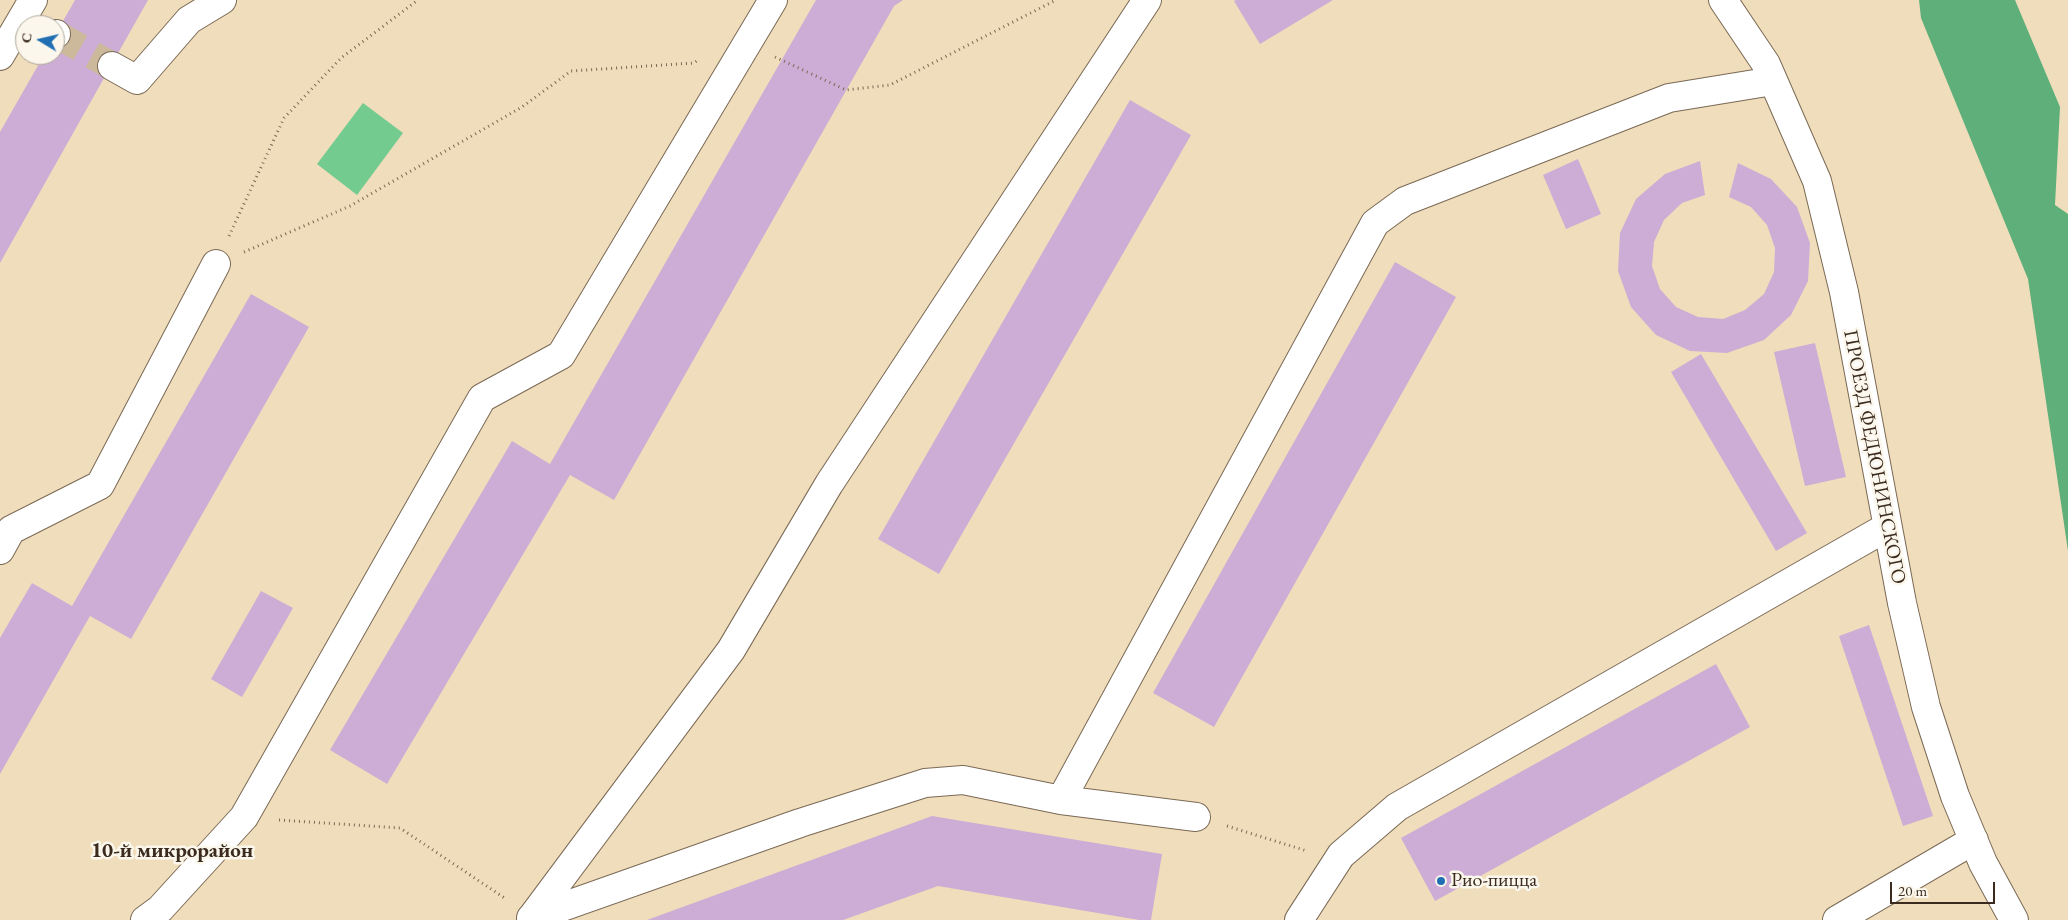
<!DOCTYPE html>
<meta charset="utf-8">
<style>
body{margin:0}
#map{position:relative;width:2068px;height:920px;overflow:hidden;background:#f0ddbb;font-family:"EB Garamond",serif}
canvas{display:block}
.north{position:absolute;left:15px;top:15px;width:50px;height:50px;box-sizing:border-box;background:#fbf7ec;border:1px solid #aea59a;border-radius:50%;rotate:279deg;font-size:14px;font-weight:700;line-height:20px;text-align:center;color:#3b2a1e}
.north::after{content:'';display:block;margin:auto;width:18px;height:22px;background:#1f6fb2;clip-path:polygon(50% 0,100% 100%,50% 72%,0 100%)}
.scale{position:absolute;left:1890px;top:882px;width:105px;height:22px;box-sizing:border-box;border:2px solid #3b2a1e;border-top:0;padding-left:6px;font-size:15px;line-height:18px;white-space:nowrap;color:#3b2a1e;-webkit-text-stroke:4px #fbf7ec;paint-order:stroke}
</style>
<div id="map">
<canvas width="2068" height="920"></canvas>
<div class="north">С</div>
<div class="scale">20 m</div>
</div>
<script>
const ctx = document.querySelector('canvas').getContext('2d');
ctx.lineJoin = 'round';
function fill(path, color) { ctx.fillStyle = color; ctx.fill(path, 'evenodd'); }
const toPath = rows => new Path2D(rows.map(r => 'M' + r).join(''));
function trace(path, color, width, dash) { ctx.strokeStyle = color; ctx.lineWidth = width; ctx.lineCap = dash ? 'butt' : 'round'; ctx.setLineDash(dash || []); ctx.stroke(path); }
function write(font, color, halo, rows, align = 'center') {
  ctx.font = font + ' "EB Garamond",serif'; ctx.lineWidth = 5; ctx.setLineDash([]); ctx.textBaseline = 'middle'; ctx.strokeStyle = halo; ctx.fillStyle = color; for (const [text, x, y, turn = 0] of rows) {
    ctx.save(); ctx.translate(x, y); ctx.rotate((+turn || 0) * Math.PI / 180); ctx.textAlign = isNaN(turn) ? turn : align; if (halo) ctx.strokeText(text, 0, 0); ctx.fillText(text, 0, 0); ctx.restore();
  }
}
const green = toPath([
 [363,103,403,133,357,195,317,164]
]);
const forest = toPath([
 [1919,0,2015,0,2060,107,2055,205,2068,214,2068,551,2028,279,1921,18]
]);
const building = toPath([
 [75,0,148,0,0,263,0,132,44,55,55,55,55,35],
 [816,0,903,0,894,6,614,500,570,475,387,784,330,750,512,441,550,464],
 [1236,0,1333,0,1260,44,1234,1],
 [1130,100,1191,135,939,574,878,539],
 [1578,159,1601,214,1566,229,1543,175],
 [1700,161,1705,195,1682,203,1664,220,1654,242,1652,266,1660,289,1676,307,1698,317,1723,319,1745,310,1764,294,1774,272,1775,248,1767,225,1751,207,1729,197,1738,163,1771,179,1797,207,1810,243,1808,281,1791,315,1764,340,1727,353,1690,351,1656,335,1631,307,1618,271,1620,233,1636,199,1665,174],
 [1395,262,1456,297,1214,727,1153,693],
 [251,294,309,327,131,639,90,616,0,774,0,638,32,583,72,606],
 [1815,343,1846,477,1805,486,1774,352],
 [1701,354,1807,533,1776,551,1671,372],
 [261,591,293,608,242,697,211,679],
 [1869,625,1933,816,1903,826,1839,636],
 [1716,664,1750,727,1435,901,1401,838],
 [932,816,1162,854,1151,920,1139,920,938,886,843,920,647,920]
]);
const minorTunnel = toPath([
 [56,34,112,66]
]);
const path = toPath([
 [775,57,846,90,890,85,1056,0],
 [229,236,284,118,341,58,418,0],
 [244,252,350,206,522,107,571,71,694,63,699,59],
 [279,820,400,828,506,899],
 [1227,826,1307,851]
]);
const minor = toPath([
 [1723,0,1766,64,1817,181,1844,292,1902,603,1926,707,1955,796,1983,863,2014,920],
 [55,34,56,34],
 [0,56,33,0],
 [112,66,137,80,189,20,222,0],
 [0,550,11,530,100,485,216,264],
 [1061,800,1375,223,1405,201,1669,98,1773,81],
 [531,918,800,823,925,783,963,780,1061,800,1196,817],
 [145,920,160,909,244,817,482,398,561,355,773,0],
 [533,920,532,917,731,650,829,484,1147,0],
 [1299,920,1341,855,1397,807,1887,527],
 [1837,920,1974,840]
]);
const markers = [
 [1441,881,5,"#1f6fb2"]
];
const streetNames = [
 ["ПРОЕЗД ФЕДЮНИНСКОГО",1874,457,79]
];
const poiNames = [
 ["Рио-пицца",1451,881]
];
const neighbourhoodNames = [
 ["10-й микрорайон",172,851]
];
fill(green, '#73cb90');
fill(forest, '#5eaf7a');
fill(building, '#cdadd5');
trace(minorTunnel, '#ccb99c', 28, [28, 14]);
trace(minor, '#7a6955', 30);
trace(path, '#7a6955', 3, [1, 4]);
trace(minor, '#fff', 28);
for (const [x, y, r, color] of markers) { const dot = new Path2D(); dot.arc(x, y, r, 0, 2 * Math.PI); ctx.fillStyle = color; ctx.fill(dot); trace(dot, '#fbf7ec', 2); }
write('20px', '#3b2a1e', '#fbf7ec', streetNames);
write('20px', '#3b2a1e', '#fbf7ec', poiNames, 'left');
write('bold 21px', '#3b2a1e', '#fbf7ec', neighbourhoodNames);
</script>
